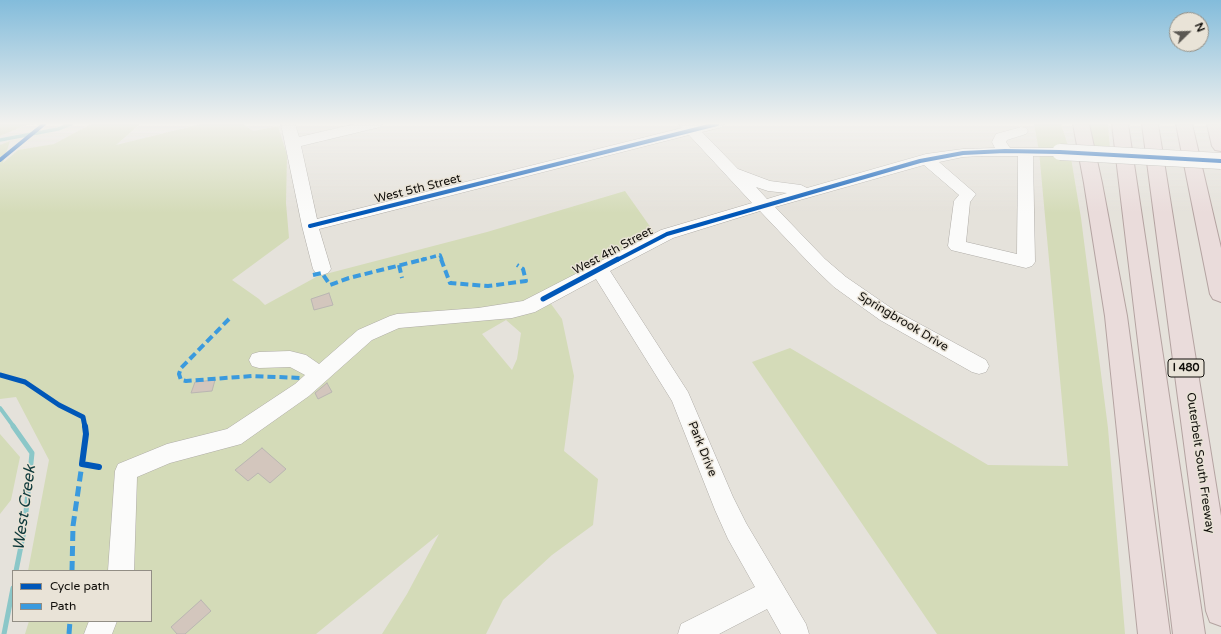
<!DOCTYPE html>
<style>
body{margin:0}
#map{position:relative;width:1221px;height:634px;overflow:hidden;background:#e5e2db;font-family:"Varela Round",sans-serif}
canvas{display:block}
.legend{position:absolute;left:12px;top:570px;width:140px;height:52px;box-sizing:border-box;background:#e9e3d7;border:1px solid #928e85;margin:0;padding:5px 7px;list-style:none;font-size:12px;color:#100e0a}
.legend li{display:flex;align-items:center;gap:8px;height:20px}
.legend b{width:20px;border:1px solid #928e85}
.north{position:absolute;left:1169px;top:12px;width:40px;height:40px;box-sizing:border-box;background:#e9e3d7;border:1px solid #928e85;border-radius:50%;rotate:67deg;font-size:11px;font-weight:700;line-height:16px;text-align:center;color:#100e0a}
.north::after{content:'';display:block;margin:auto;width:14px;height:18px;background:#5b5853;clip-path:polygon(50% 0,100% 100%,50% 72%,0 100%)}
</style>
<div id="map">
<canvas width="1221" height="634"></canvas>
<ul class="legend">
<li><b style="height:5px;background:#0057b8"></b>Cycle path</li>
<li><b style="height:5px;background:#3a9ade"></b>Path</li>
</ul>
<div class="north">N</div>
</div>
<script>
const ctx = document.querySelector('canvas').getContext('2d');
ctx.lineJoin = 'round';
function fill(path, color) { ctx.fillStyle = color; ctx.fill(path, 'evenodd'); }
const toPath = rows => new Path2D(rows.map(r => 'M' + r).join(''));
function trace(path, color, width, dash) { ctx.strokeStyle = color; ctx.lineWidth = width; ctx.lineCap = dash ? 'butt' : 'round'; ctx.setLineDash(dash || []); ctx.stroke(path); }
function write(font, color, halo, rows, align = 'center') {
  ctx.font = font + ' "Varela Round",sans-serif'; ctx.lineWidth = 3; ctx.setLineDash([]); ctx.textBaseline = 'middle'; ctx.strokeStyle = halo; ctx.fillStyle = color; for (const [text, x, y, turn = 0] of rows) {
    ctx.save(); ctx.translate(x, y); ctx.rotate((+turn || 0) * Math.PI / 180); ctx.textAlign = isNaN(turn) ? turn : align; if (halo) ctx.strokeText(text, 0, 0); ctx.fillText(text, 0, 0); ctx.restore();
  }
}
const green = toPath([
 [0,124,41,124,26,125,0,136],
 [91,124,140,124,116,145,201,124,243,124,253,131,278,126,287,155,286,203,289,238,232,280,259,299,265,305,318,276,487,232,625,191,656,235,546,297,562,319,574,376,564,451,598,479,593,525,552,555,503,600,486,634,382,634,407,594,439,534,316,634,25,634,29,621,151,621,151,571,28,571,49,460,16,397,0,399,0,145,10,141,3,163,18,150,54,144],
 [506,320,521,333,517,359,512,370,482,334],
 [1034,124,1061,124,1070,152,1081,218,1108,428,1125,634,937,634,752,362,790,348,988,465,1068,466,1039,151],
 [1089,124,1108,124,1110,149,1094,148],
 [0,434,20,457,11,500,0,514]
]);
const streamFar2 = toPath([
 [0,140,58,129,71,124]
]);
const streamFar1 = toPath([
 [0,408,14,427]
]);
const stream = toPath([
 [13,426,32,453,24,531,16,571],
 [4,634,13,588]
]);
const building = toPath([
 [329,293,333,305,314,310,311,299,329,293],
 [215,380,212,391,191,393,195,382,215,380],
 [327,383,332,392,318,399,315,393,327,383],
 [262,448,286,469,270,483,258,473,248,481,235,470,262,448],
 [201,600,211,611,185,634,177,634,171,627,201,600]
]);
const minor = toPath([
 [281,124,295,124,299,137,355,124,382,124,380,127,301,146,317,219,682,128,679,124,724,124,722,127,702,132,738,169,770,181,801,185,807,188,926,154,963,149,995,148,992,142,996,134,1021,127,1026,128,1028,131,1026,134,1007,140,1006,142,1010,148,1060,148,1065,149,1067,152,1065,155,1060,156,1033,156,1035,262,1032,266,1026,268,951,250,948,246,954,201,959,195,924,165,775,207,825,259,846,277,894,310,986,360,989,366,986,372,979,374,972,372,880,320,834,287,813,267,760,211,673,238,610,271,688,392,733,497,746,523,806,624,809,634,781,634,767,609,719,634,678,634,681,624,755,587,728,539,715,510,672,401,596,279,535,312,512,318,399,328,372,340,309,396,241,444,170,463,137,477,134,571,108,571,115,471,118,464,167,444,227,429,295,384,305,375,290,367,259,368,252,366,249,360,252,354,259,352,290,351,306,355,319,364,358,330,390,316,397,314,478,308,523,301,661,230,752,203,689,135,319,229,331,269,328,273,322,275,316,273,313,269,302,226,281,124],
 [982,156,1018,156,1017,254,966,242,970,202,976,194,939,162,963,157,982,156],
 [756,187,768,191,787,193,767,199,756,187],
 [89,621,117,621,112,634,84,634,89,621]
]);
const highway = toPath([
 [1073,124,1089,124,1102,183,1127,316,1170,634,1138,634,1105,316,1084,183,1073,124],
 [1112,124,1128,124,1205,634,1173,634,1112,124],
 [1142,124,1158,124,1221,516,1221,626,1210,622,1206,611,1142,124],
 [1176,124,1192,124,1221,248,1221,302,1213,299,1210,294,1176,124],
 [1207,124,1221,124,1221,151,1215,150,1212,146,1207,124]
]);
const minorBridge = toPath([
 [1060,152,1221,161]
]);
const quietFar2 = toPath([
 [421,260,440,255,442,260]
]);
const quietFar1 = toPath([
 [441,259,450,283,488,286,526,281,523,269,517,265],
 [399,265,402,278],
 [313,275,322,273,330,285,349,278,425,259],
 [229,319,181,368,179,374,181,380,186,381,252,376,301,378]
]);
const quiet = toPath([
 [72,571,73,526,82,464],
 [69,634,70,621]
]);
const cyclewayFar2 = toPath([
 [0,160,44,124],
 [310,226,717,124],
 [617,260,667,234,920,161,963,153,1005,151,1060,152,1221,161]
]);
const cyclewayFar1 = toPath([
 [543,299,618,259],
 [0,375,25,382,59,405,83,417,85,427]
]);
const cycleway = toPath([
 [85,426,86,434,82,464,99,467]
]);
const shields = [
 [1186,368,36]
];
const shieldNames = [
 ["I 480",1186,368]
];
const streetNames = [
 ["West 5th Street",418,189,-14],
 ["West 4th Street",613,251,-28],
 ["Springbrook Drive",903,322,31],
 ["Park Drive",702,449,68],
 ["Outerbelt South Freeway",1200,463,82]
];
const nearWaternames = [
 ["West Creek",25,508,-82]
];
fill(green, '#d4dbb8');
trace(streamFar2, '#8bc7c8', 3.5);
trace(streamFar1, '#8bc7c8', 4);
trace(stream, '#8bc7c8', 5);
fill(building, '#d3c6bd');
trace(building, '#bab6b2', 1);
trace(minor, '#afaca7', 1);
trace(highway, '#b4a3a1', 2);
fill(minor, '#fbfbfa');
fill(highway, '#eadcdb');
trace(minorBridge, '#afaca7', 17, []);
trace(minorBridge, '#fbfbfa', 16);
trace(quietFar2, '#3a9ade', 3.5, [6, 3.5]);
trace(quietFar1, '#3a9ade', 4, [8, 4]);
trace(quiet, '#3a9ade', 5, [10, 5]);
trace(cyclewayFar2, '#0057b8', 4);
trace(cyclewayFar1, '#0057b8', 5);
trace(cycleway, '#0057b8', 6);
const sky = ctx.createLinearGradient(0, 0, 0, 213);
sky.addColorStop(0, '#83bcdb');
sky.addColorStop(0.58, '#f3f2ef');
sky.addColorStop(1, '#f3f2ef00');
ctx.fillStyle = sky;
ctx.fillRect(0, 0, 1221, 213);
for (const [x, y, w] of shields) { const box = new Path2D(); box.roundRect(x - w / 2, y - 9, w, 18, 3); ctx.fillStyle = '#e9e3d7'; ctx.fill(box); trace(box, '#100e0a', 1); }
write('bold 11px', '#100e0a', null, shieldNames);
write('12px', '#100e0a', '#e9e3d7', streetNames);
write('italic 16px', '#0f3a3c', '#e9e3d7', nearWaternames);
</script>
